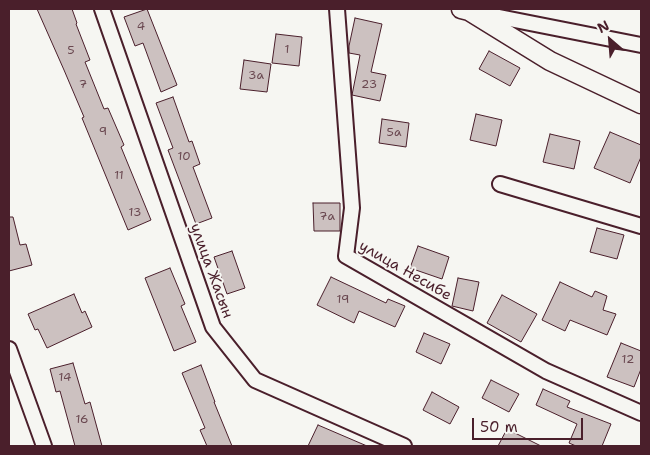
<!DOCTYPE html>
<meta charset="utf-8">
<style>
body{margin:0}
#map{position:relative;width:650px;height:455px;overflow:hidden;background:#f6f6f2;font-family:"Shantell Sans",sans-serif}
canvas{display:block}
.frame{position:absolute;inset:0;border:10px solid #4a1f2b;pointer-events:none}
.north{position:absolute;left:585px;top:15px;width:50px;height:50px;-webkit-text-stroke:4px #f6f6f2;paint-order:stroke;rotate:333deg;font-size:14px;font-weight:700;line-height:20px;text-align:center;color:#4a1f2b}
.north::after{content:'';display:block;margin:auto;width:18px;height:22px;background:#4a1f2b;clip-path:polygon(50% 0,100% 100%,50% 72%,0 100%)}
.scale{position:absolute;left:472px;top:418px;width:111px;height:22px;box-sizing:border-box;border:2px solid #4a1f2b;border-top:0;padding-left:6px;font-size:15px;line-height:18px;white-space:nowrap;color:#4a1f2b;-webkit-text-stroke:4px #f6f6f2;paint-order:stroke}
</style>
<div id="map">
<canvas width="650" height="455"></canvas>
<div class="frame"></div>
<div class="north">N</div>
<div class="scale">50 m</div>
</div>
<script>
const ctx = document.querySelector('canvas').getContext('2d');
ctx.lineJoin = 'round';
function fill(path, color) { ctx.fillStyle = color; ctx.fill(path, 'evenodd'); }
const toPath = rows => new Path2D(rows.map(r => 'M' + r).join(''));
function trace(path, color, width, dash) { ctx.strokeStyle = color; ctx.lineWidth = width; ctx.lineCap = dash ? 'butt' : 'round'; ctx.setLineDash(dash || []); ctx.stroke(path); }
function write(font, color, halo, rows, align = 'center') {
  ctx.font = font + ' "Shantell Sans",sans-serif'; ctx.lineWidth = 4; ctx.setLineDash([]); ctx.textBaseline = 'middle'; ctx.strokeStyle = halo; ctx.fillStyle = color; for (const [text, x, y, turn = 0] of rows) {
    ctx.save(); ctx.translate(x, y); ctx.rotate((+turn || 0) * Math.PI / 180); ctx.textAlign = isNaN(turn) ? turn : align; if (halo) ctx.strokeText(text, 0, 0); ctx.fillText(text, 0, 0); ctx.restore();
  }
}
const building = toPath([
 [37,9,72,9,77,23,76,24,90,60,85,62,104,109,108,108,124,145,121,147,151,220,128,230,82,118,84,117,64,70,37,9],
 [147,9,177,85,161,92,143,43,135,46,124,17,147,9],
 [355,18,382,24,371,72,386,75,380,101,352,95,360,55,349,53,349,46,355,18],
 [276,34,302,37,299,66,272,63,276,34],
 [489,51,520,68,510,86,479,69,489,51],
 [244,60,271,64,267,92,240,89,244,60],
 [173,97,189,142,192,141,200,164,193,167,212,218,196,224,168,150,173,148,156,103,173,97],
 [476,114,502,120,496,146,470,140,476,114],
 [382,119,409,123,406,147,379,143,382,119],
 [610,132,641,145,641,157,630,183,594,168,610,132],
 [550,134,580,141,574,169,543,162,550,134],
 [313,203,340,203,340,231,314,231,313,203],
 [9,217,13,217,20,245,26,244,32,265,9,271,9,217],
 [597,228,624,235,617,259,590,252,597,228],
 [418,246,449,257,442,279,410,268,418,246],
 [232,251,245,288,227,294,214,257,232,251],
 [170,268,185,304,181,306,196,342,174,351,145,278,170,268],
 [331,277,386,303,388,299,405,306,395,327,359,311,354,323,317,305,331,277],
 [458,278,479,282,473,311,452,306,458,278],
 [560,282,592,297,595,291,607,296,603,310,616,314,607,335,570,320,565,331,542,320,560,282],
 [74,294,82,313,85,311,92,327,47,348,38,329,35,330,28,314,74,294],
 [502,295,537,314,521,342,487,323,502,295],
 [424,333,450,344,441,364,416,352,424,333],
 [621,343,641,351,641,369,634,387,607,377,621,343],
 [73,363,85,404,90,402,102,446,75,446,60,391,56,392,50,369,73,363],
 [201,365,215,402,214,402,232,446,207,446,200,430,205,428,182,373,201,365],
 [491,380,519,394,509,412,482,398,491,380],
 [543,389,570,401,567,407,611,424,602,446,576,446,569,443,577,424,536,405,543,389],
 [432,392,459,407,450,424,423,410,432,392],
 [318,425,367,446,308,446,318,425],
 [507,429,541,446,498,446,507,429]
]);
const minor = toPath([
 [102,9,213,327,255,380,404,446],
 [337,9,352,208,346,256,546,371,641,413],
 [474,12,641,45],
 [500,184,641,226],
 [9,349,44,446]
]);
const tertiary = toPath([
 [461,9,469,11,550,61,641,104]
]);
const numberNames = [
 ["4",141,27],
 ["1",287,50],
 ["5",71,51],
 ["3а",256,76],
 ["7",83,85],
 ["23",369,85],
 ["9",103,132],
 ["5а",394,133],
 ["10",184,157],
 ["11",119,176],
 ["13",135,213],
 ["7а",327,217],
 ["19",343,300],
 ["12",628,360],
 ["14",65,378],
 ["16",82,420]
];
const streetNames = [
 ["улица Жасын",211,271,70],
 ["улица Несибе",405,271,30]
];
fill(building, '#ccc1c0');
trace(building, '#4a1f2b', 1);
trace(minor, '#4a1f2b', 18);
trace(tertiary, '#4a1f2b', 21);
trace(minor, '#f6f6f2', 14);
trace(tertiary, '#f6f6f2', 18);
write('12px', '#6a4850', null, numberNames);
write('15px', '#4a1f2b', '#f6f6f2', streetNames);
</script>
